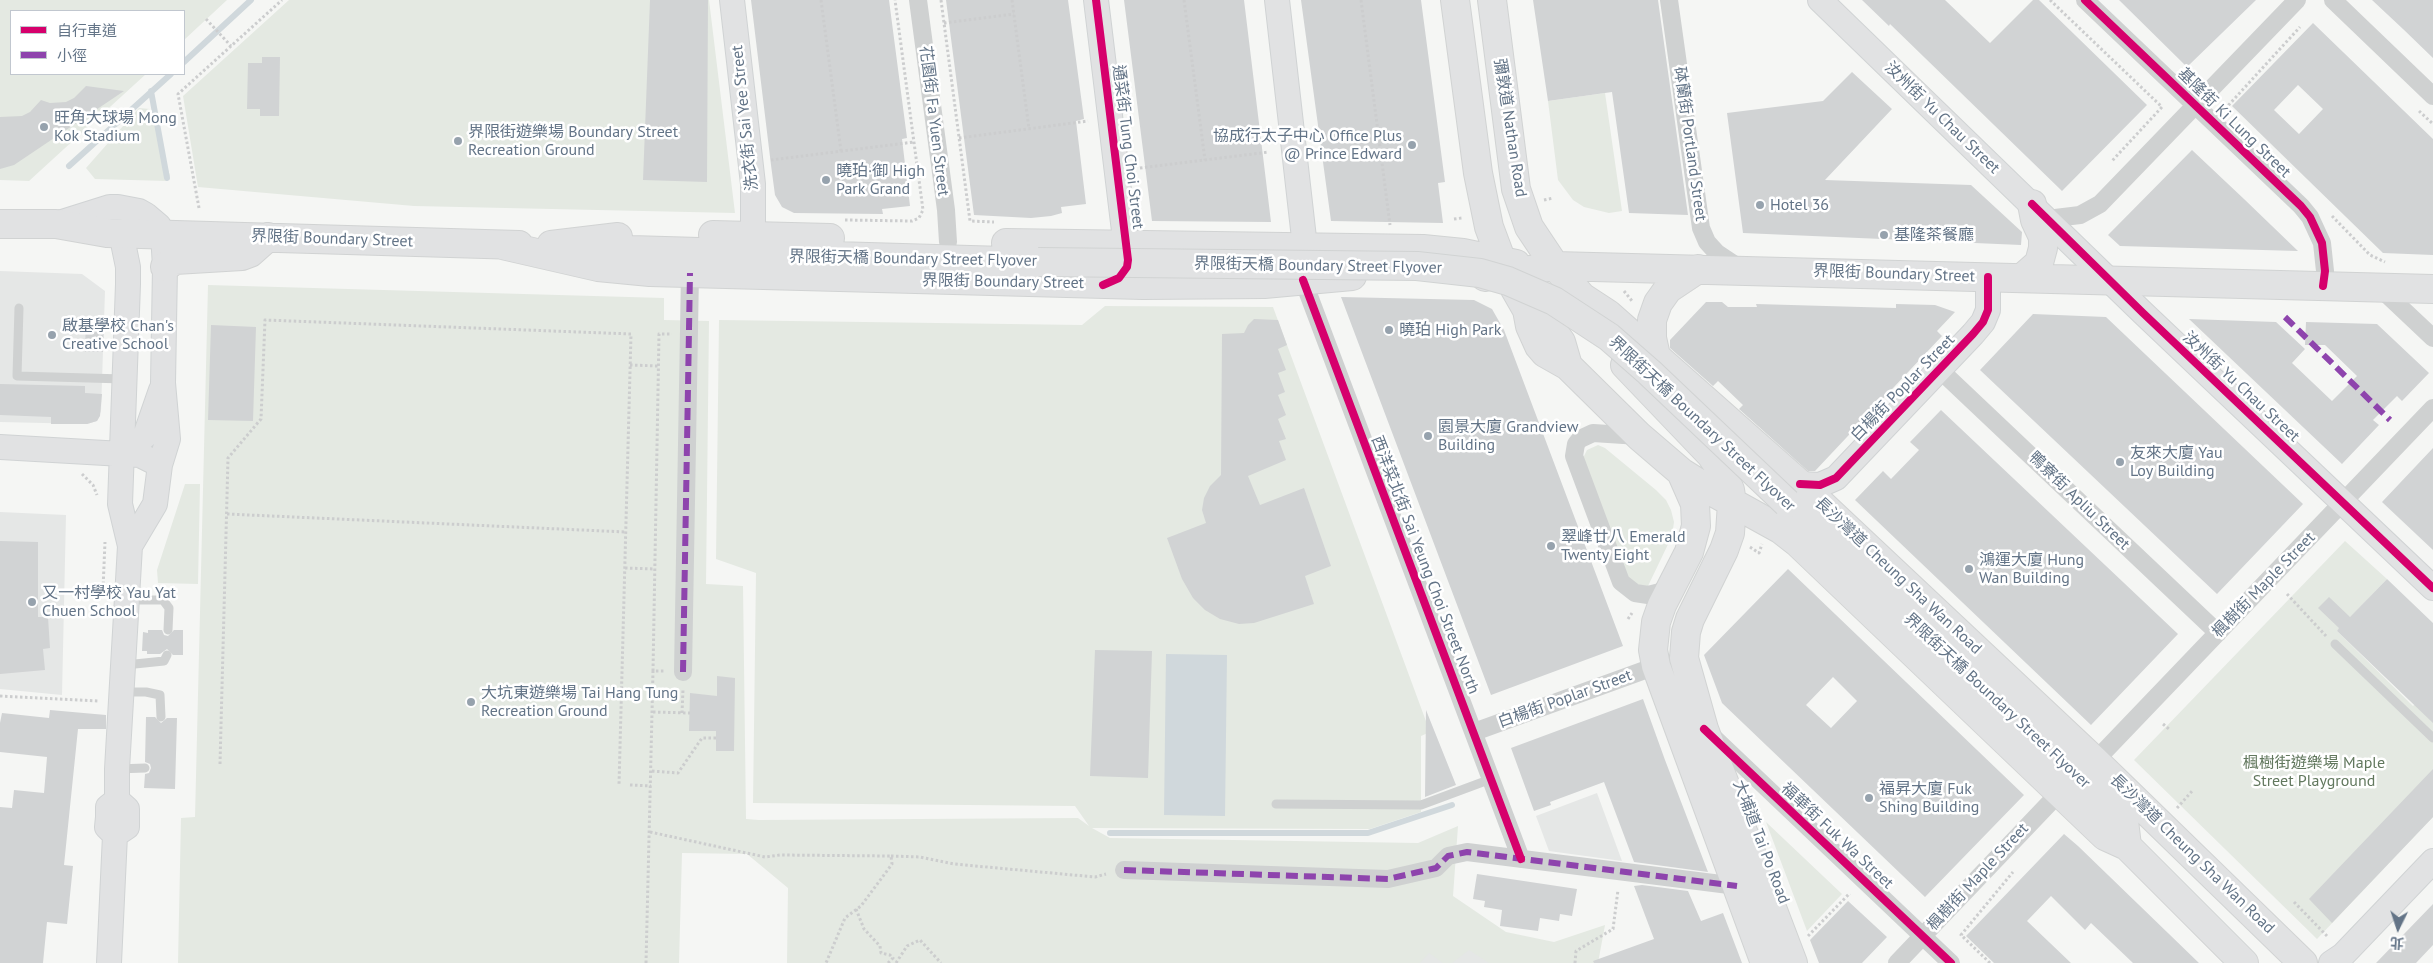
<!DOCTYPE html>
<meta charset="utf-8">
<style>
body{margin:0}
#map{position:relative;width:2433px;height:963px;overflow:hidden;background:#f5f6f4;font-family:"PT Sans","Noto Sans TC",sans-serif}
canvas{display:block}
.legend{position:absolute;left:10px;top:10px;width:175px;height:65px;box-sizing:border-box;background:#fff;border:1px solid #c1c7cf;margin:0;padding:6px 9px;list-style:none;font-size:15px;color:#637487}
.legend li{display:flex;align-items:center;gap:10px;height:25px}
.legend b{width:25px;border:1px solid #c1c7cf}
.north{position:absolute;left:2373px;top:903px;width:50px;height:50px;-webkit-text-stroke:4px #fff;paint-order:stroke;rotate:184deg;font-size:14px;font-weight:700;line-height:20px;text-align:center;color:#637487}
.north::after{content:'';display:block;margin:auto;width:18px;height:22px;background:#637487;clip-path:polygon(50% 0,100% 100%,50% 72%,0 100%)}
</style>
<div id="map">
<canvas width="2433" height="963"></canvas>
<ul class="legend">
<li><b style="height:6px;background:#d6006c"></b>自行車道</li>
<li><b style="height:6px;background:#8e44ad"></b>小徑</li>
</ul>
<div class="north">北</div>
</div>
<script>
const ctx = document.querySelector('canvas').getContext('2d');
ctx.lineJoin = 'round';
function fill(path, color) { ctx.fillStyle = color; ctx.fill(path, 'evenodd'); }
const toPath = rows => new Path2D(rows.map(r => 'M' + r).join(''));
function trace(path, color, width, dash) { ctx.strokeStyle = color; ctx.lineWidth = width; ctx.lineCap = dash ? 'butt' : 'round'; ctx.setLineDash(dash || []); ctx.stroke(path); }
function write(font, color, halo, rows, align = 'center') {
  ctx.font = font + ' "PT Sans","Noto Sans TC",sans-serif'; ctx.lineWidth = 5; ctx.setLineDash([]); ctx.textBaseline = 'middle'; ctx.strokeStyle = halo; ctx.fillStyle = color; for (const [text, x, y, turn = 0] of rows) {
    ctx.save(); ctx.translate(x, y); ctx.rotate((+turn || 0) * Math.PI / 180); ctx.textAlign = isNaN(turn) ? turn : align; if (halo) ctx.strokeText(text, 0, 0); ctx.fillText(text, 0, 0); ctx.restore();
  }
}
const built = toPath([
 [0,271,82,274,105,291,101,411,97,421,87,424,0,422],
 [0,512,66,515,62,695,0,689],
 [1597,793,1622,861,1549,851,1536,816],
 [1464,925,1538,963,1415,963]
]);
const green = toPath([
 [0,0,227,0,184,40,184,11,11,11,11,74,146,74,29,181,0,180],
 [289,0,709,0,735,213,414,206,198,187,183,96],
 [1605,93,1622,211,1609,213,1584,207,1573,200,1558,180,1548,101],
 [139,108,150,109,170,176,167,181,95,179,86,168],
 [208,285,664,298,664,320,709,321,706,584,743,586,746,819,759,820,1078,818,1089,826,1075,806,753,803,756,573,716,559,719,320,1082,325,1105,306,1273,307,1430,732,1421,736,1421,812,1370,829,1092,828,1110,838,1418,843,1458,826,1453,896,1506,932,1554,942,1605,925,1598,963,1489,963,1469,950,1452,963,1443,963,1429,953,1420,963,787,963,788,888,747,854,682,853,679,963,178,963,181,818,195,817],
 [1598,445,1605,448,1656,490,1666,500,1671,510,1674,522,1672,536,1648,586,1640,586,1628,578,1583,458,1587,450],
 [185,484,200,484,198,584,158,583,157,570],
 [2345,541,2387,579,2337,631,2413,706,2433,687,2433,817,2317,939,2134,760],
 [1766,822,1842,894,1807,931]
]);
const water = toPath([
 [1166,654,1227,655,1225,816,1164,815]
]);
const stream = toPath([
 [184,62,251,0],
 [151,91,167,178],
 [69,166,171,74],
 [1110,833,1368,833,1452,805]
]);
const building = toPath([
 [650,0,708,0,707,182,643,180],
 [751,0,889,0,907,138,902,139,910,206,882,209,883,214,794,213,782,207,775,195,771,165],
 [946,0,1068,0,1084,119,1076,121,1086,204,1061,207,1062,213,1051,216,1031,218,974,215],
 [1124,0,1244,0,1271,222,1152,221],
 [1301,0,1421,0,1445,182,1438,183,1443,223,1331,221],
 [1533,0,1658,0,1688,215,1629,213,1612,92,1548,101],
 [1862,0,1945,0,1990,43,2033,0,2039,0,2147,105,2062,191,1890,24,1889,26],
 [2119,0,2256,0,2187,67],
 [2372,0,2433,0,2433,58,2403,29],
 [2313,23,2433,139,2433,255,2383,253,2232,106],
 [2298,85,2323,109,2299,134,2274,110],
 [262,57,280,57,279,116,260,116,260,109,247,109,248,63,262,63],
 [1852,72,1892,109,1825,180,1971,185,2022,232,2021,245,1743,233,1727,113,1823,101],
 [86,86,124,91,14,165,0,169,0,117,22,116,30,112,41,100,50,103,66,102,74,98],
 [2192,150,2244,199,2298,251,2120,246,2108,235],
 [1341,297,1474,300,1492,309,1504,330,1623,646,1491,695],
 [1706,302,1722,302,1728,307,1757,307,1756,304,1896,308,1896,304,1935,305,1955,312,1937,331,1942,336,1815,471,1808,471,1739,409,1743,405,1718,381,1713,386,1670,348,1670,340],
 [2033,314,2106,317,2303,504,2217,594,1980,370],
 [86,317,104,318,103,352,85,352],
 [1254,319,1278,320,1287,345,1278,349,1286,370,1278,373,1285,392,1278,395,1286,415,1278,419,1286,439,1279,441,1286,460,1248,476,1260,505,1304,488,1331,566,1305,576,1314,604,1254,623,1239,624,1220,619,1205,610,1193,598,1182,579,1167,538,1206,523,1202,510,1204,498,1210,486,1221,475,1222,334,1244,333,1248,325],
 [2189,319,2276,322,2305,349,2292,363,2332,401,2357,376,2325,345,2305,345,2306,322,2377,324,2429,373,2402,401,2397,396,2373,420,2379,425,2342,464],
 [211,325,256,327,253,421,208,420],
 [0,384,85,386,85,393,102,394,100,416,97,421,87,424,51,424,51,417,0,415],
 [1941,410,2178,634,2091,725,1855,500,1883,471,1891,479,1919,450,1910,442],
 [2433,448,2433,550,2382,502],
 [0,541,38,542,38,617,48,617,50,648,43,649,45,670,0,674],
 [1788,569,2024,795,1925,897,1722,703,1704,655],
 [1833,677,1857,701,1831,728,1806,705],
 [2387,579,2433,623,2433,723,2337,631,2339,628,2318,608,2329,597,2350,617],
 [148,630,162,630,164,635,168,636,174,630,183,630,183,655,173,655,167,649,160,654,147,654,147,651,142,651,143,632,148,633],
 [1095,650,1152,651,1148,778,1090,776],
 [717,676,735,678,734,751,716,751,716,731,689,731,690,693,717,696],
 [1643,699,1665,760,1708,872,1634,862,1604,782,1550,802,1551,805,1534,811,1511,748],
 [50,710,106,715,106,729,78,729,64,865,73,866,67,924,47,922,43,963,0,963,0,807,12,808,14,790,44,793,47,757,0,752,0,723,2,713,49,718],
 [1426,710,1456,785,1425,797],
 [146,717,155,717,161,723,167,718,177,718,175,789,144,788,145,774,149,773,151,768,150,764,145,762],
 [2433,769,2433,817,2332,923,2309,899],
 [2064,834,2078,846,2199,963,2133,963,2091,923,2085,930,2051,896,2027,921,2071,963,1994,963,1966,936],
 [1477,874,1577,889,1572,916,1560,914,1559,921,1540,918,1538,931,1500,926,1502,910,1484,907,1485,901,1473,899],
 [1642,885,1688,891,1701,921,1723,913,1742,963,1594,963,1593,961,1654,939,1634,886],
 [1848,901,1887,937,1862,963,1819,963,1810,940],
 [2433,904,2433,945,2416,963,2376,963]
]);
const path = toPath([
 [821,0,841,151],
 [941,0,970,221,994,222],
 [1012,0,1029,129],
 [1184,0,1205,160],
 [1361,0,1390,225],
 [2050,0,2162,107,2111,162],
 [206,19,231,46],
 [944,23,1014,14],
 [2225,109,2300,27],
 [2419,111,2433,124],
 [959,138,1088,121],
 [771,160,914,142],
 [1140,168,1269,152],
 [1544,200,1553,198],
 [199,208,178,94,282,0],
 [2332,216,2370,255,2385,262],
 [1454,219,1462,218],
 [845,220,912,221,919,218,923,210,895,0],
 [1624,291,1632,301],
 [630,365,658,366],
 [82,474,93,485,97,495],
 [227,514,626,532],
 [1750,547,1759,553,1762,544],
 [625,568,655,569],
 [103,589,105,542],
 [2287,594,2326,636],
 [1628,619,1632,613],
 [653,671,659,334,672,334],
 [0,696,99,701],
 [653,712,690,713],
 [682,713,683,689],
 [2163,724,2169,729],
 [220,764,228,458,261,419,265,320,631,334,619,785],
 [652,771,678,773,702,738,716,738],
 [630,785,651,786],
 [2177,808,2193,790],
 [650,832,765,857,780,855,891,856,892,864,861,906,845,918,826,963],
 [891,856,920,857,954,864,1095,877,1106,874],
 [2294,902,2327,936],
 [856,909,864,929,880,946,881,953,890,955,893,958,888,963],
 [1808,936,1849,894,1850,895],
 [646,963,653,671,665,671],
 [896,963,907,946,920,940,941,963],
 [1575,963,1576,951,1613,929,1618,890],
 [1990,963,1961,935,2013,872]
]);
const lane = toPath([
 [19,308,17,376,124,379],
 [129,600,163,600,169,608,168,630],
 [2335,644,2433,738],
 [125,665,164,661,167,655],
 [123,692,146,692,160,695,161,717],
 [117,769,145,768],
 [1276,804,1421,805,1491,779]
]);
const street = toPath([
 [918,0,946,210,948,242],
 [1669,0,1701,228,1707,242,1717,253,1741,269],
 [2085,0,2301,206,2310,217,2322,243,2325,271,2323,286],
 [2333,0,2433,96],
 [2047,219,2080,215,2100,204,2297,0],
 [1303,280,1521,859],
 [2379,287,2433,338],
 [1940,370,2218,633],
 [1639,436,1593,433,1580,439,1576,444,1574,456,1621,582,1635,593,1648,595,1660,592,1671,583],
 [683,672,690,273],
 [1474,732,1656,666],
 [1710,734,1951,963],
 [2095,761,2433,408],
 [1124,870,1388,879,1436,868,1448,856,1467,852,1737,886],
 [1897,963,2060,792]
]);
const secondary = toPath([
 [732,0,753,184,753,235],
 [1096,0,1128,264],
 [1277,0,1305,247],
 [1820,0,2143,313,2433,588],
 [56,224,110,207,118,207,139,211,146,215,159,226,163,234,165,267,163,383,168,439,160,465,155,504,130,546],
 [0,447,140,455,160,465],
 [121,453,133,447,145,436,161,390],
 [1800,484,1820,485,1836,478,1973,334,1983,322,1988,310,1988,277],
 [115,835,127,827,127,809,117,800,117,769,130,546,120,504,128,284,128,267,121,233],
 [109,963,115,835,107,827,108,817,108,807,117,800],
 [2331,963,2343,955,2433,861]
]);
const primary = toPath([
 [1455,0,1478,173,1489,227,1507,275,1527,310,1542,320,1556,335,1561,342,1568,366,1639,436,1681,472,1713,492,1780,529,1798,543,2105,836,2127,846,2244,963],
 [1492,0,1516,189,1529,227,1555,266,1582,297,1608,314,1800,484,2095,761,2303,963],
 [0,224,56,224,107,233,519,245],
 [713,235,830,238],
 [1006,243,1423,249,1463,253,1516,264],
 [502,245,598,267,650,272,1143,285,1264,284,1352,276],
 [551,245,618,237],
 [597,249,1038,262],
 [165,267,175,260,242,256,250,253,268,237],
 [1485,277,1555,266,2433,289],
 [2022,278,2039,263,2043,248,2043,237,2035,220,2032,204],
 [1527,310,1530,326,1539,346,1545,353,1568,366],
 [1656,356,1652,338,1652,320,1658,303,1668,289,1698,269],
 [1625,365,1711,455,1722,471,1730,490,1732,503,1730,533,1724,550,1690,619,1686,632,1684,658,1704,729,1793,963],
 [1681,472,1695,504,1696,526,1689,552,1662,605,1656,622,1653,650,1656,666,1765,963],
 [1787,503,2124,821,2127,846]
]);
const primaryBridge = toPath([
 [1038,262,1417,266,1480,273,1508,281,1554,301,1609,337,1649,372,1787,503]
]);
const quiet = toPath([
 [2285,317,2390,420],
 [683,672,690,273],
 [1124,870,1388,879,1436,868,1448,856,1467,852,1737,886]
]);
const cycleway = toPath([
 [1096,0,1128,260,1127,267,1119,278,1103,285],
 [2085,0,2301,206,2310,217,2322,243,2325,271,2323,286],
 [2032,204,2143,313,2433,588],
 [1303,280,1521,859],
 [1800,484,1820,485,1836,478,1973,334,1983,322,1988,310,1988,277],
 [1704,729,1951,963]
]);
const markers = [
 [44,127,5,"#96a2ad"],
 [458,141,5,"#96a2ad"],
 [1412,145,5,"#96a2ad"],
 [826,180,5,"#96a2ad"],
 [1760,205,5,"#96a2ad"],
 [1884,235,5,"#96a2ad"],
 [1389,330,5,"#96a2ad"],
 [52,335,5,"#96a2ad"],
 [1428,436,5,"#96a2ad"],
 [2120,462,5,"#96a2ad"],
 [1551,546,5,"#96a2ad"],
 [1969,569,5,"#96a2ad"],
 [32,602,5,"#96a2ad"],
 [471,702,5,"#96a2ad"],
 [1869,798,5,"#96a2ad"]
];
const poiNames = [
 ["旺角大球場 Mong",54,118],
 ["Kok Stadium",54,136],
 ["界限街遊樂場 Boundary Street",468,132],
 ["Recreation Ground",468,150],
 ["協成行太子中心 Office Plus",1402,136,"right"],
 ["@ Prince Edward",1402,154,"right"],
 ["曉珀·御 High",836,171],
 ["Park Grand",836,189],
 ["Hotel 36",1770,205],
 ["基隆茶餐廳",1894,235],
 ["啟基學校 Chan's",62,326],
 ["Creative School",62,344],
 ["曉珀 High Park",1399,330],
 ["園景大廈 Grandview",1438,427],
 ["Building",1438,445],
 ["友來大廈 Yau",2130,453],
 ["Loy Building",2130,471],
 ["翠峰廿八 Emerald",1561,537],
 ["Twenty Eight",1561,555],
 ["鴻運大廈 Hung",1979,560],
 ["Wan Building",1979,578],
 ["又一村學校 Yau Yat",42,593],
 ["Chuen School",42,611],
 ["大坑東遊樂場 Tai Hang Tung",481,693],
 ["Recreation Ground",481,711],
 ["福昇大廈 Fuk",1879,789],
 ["Shing Building",1879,807]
];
const streetNames = [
 ["洗衣街 Sai Yee Street",745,118,-96],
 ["汝州街 Yu Chau Street",1942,118,44],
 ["花園街 Fa Yuen Street",934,121,83],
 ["基隆街 Ki Lung Street",2234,123,44],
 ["彌敦道 Nathan Road",1510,128,81],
 ["砵蘭街 Portland Street",1690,144,82],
 ["通菜街 Tung Choi Street",1128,147,83],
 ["界限街 Boundary Street",332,239,2],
 ["界限街天橋 Boundary Street Flyover",913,259,1],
 ["界限街天橋 Boundary Street Flyover",1318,266,1],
 ["界限街 Boundary Street",1894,274,2],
 ["界限街 Boundary Street",1003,282,1],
 ["汝州街 Yu Chau Street",2241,387,43],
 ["白楊街 Poplar Street",1903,388,-46],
 ["界限街天橋 Boundary Street Flyover",1702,424,43],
 ["鴨寮街 Apliu Street",2079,501,44],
 ["西洋菜北街 Sai Yeung Choi Street North",1425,565,69],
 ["長沙灣道 Cheung Sha Wan Road",1898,576,43],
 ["楓樹街 Maple Street",2264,585,-46],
 ["白楊街 Poplar Street",1565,699,-20],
 ["界限街天橋 Boundary Street Flyover",1997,701,43],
 ["福華街 Fuk Wa Street",1837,836,43],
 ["大埔道 Tai Po Road",1761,842,69],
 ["長沙灣道 Cheung Sha Wan Road",2192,854,44],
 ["楓樹街 Maple Street",1978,877,-47]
];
const parkNames = [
 ["楓樹街遊樂場 Maple",2314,763],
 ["Street Playground",2314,781]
];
fill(built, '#e5e7e6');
fill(green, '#e4e9e2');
fill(water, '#d0d8dc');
trace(stream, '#d0d8dc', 6);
fill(building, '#d1d3d4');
trace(secondary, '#d0d3d4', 26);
trace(primary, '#d1d3d3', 30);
trace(path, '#cccdce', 3, [2.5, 2.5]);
trace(lane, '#cfd1d1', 9);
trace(street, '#cfd1d1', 18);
trace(secondary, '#e1e2e3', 24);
trace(primary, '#e1e2e3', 28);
trace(primaryBridge, '#d1d3d3', 30, []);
trace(primaryBridge, '#e1e2e3', 28);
trace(quiet, '#8e44ad', 6, [12, 6]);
trace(cycleway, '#d6006c', 8);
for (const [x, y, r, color] of markers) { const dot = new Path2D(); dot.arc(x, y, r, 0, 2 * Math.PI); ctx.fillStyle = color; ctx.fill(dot); trace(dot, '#fff', 2); }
write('16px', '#637487', '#fff', poiNames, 'left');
write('16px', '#637487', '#fff', streetNames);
write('16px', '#62785e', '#fff', parkNames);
</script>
